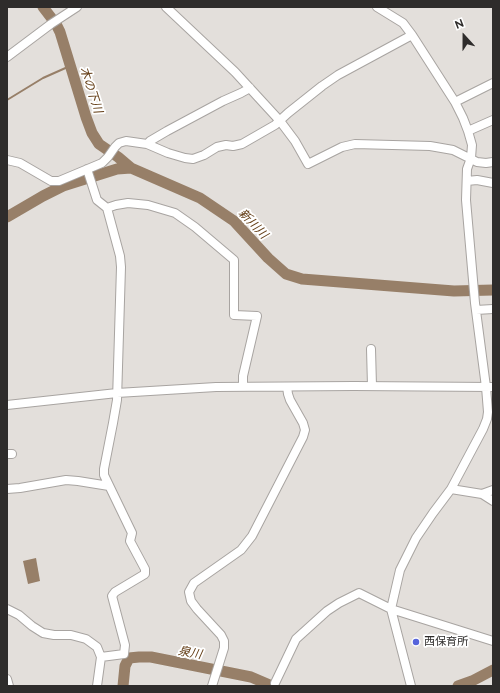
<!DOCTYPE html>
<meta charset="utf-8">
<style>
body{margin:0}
#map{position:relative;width:500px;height:693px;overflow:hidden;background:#e3dfdb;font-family:Raleway,sans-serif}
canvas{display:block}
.frame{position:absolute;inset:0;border:8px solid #2e2c2b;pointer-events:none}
.north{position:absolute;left:444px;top:16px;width:40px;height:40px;-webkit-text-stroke:3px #fff;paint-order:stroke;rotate:339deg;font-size:11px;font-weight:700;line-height:16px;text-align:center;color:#2e2c2b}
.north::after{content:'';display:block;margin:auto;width:14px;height:18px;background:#2e2c2b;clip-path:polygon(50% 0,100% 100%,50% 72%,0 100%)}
</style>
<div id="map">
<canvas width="500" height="693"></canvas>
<div class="frame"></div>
<div class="north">N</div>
</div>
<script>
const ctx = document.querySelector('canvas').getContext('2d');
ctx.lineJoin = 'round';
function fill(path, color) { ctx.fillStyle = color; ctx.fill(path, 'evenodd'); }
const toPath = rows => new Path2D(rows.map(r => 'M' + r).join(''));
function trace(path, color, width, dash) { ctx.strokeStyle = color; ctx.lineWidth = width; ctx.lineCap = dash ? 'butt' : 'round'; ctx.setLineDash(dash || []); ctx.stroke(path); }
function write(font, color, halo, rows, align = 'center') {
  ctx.font = font + ' Raleway,"Noto Sans JP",sans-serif'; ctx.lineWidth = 3.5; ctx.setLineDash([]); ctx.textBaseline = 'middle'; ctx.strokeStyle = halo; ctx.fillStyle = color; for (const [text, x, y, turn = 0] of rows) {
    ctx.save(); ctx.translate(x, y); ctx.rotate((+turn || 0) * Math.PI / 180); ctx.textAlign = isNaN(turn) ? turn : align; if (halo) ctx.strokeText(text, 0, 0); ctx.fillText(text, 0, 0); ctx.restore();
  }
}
const water = toPath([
 [36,558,40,581,28,584,23,561]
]);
const stream = toPath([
 [7,100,43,78,70,66]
]);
const river = toPath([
 [43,7,56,24,60,32,86,117,92,133,99,144,118,157,131,168],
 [7,217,43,196,63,186,117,169,131,168,200,198,234,221,268,258,286,274,302,279,454,291,493,290],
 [123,686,125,666,129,658,139,657,151,657,251,677,272,686],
 [458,686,472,681,493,670]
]);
const minor = toPath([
 [166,7,235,72,280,121,295,141,308,164,342,147,355,144,430,146,453,150,477,162,486,163,493,162],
 [377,7,403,23,412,35,455,102,463,118,468,131,472,145,471,158,467,169,466,200,475,303,486,387,488,412,487,419,483,429,451,489,433,513,416,538,400,570,391,609,411,686],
 [7,57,51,24,77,7],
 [455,102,493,83],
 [468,131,493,120],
 [147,144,150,141,167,131,223,101,241,93,250,88],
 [7,160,20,163,51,181,59,181,102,163,108,157,115,147,119,143,126,141,147,144,168,153,185,158,193,159,204,155,217,147,226,145,233,146,242,144,275,125,288,113,322,86,338,75,412,35],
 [87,169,97,200,107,208,120,256,121,267,117,400,113,423,104,469,104,475,132,533,130,541,145,569,145,574,115,592,112,596,125,645,124,654,101,657],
 [467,181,477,180,493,183],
 [107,208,116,205,128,203,148,205,175,213,195,227,234,260,234,315,257,316,243,376,243,387],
 [476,310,493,309],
 [371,349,372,386],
 [7,405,117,393,216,387,354,386,493,387],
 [7,454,12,454],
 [7,489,20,488,66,480,78,481,109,486],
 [451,489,482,494,493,501],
 [482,494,493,490],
 [7,609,19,615,32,626,43,633,54,635,71,635,86,639,97,647,101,657,97,686],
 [7,679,9,686],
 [275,683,296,639,327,611,339,603,359,593,391,609,493,641],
 [212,686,224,648,224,641,221,635,197,609,191,601,189,592,194,583,241,550,252,536,303,437,305,430,303,423,290,400,288,394,287,387]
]);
const markers = [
 [416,642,4,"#5664db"]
];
const poiNames = [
 ["西保育所",424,642]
];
const waterNames = [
 ["木の下川",91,90,72],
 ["新川川",253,224,46],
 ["泉川",190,653,10]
];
fill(water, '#977f68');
trace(stream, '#977f68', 2);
trace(river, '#977f68', 11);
trace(minor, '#a8a4a1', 10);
trace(minor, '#fff', 8);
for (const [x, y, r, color] of markers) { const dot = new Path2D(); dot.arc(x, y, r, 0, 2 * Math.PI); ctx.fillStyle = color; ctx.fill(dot); trace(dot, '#fff', 1.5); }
write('11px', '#2e2c2b', '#fff', poiNames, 'left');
write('italic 12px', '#664019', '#fff', waterNames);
</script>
